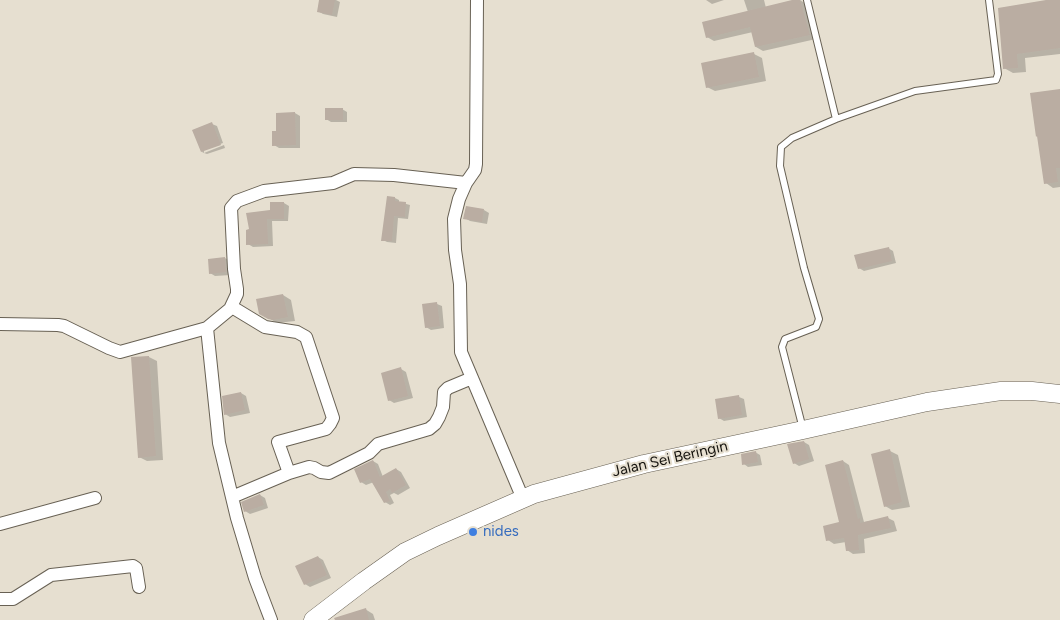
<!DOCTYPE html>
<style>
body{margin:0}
canvas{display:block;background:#e6dfd0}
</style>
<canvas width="1060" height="620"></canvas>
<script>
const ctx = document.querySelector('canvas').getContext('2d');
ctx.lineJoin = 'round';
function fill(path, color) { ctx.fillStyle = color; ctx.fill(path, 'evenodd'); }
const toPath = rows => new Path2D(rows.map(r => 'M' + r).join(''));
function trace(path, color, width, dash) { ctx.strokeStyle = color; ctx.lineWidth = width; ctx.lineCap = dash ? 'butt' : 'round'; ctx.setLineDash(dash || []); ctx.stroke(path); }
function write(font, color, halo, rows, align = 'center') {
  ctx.font = font + ' Figtree,sans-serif'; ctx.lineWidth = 4; ctx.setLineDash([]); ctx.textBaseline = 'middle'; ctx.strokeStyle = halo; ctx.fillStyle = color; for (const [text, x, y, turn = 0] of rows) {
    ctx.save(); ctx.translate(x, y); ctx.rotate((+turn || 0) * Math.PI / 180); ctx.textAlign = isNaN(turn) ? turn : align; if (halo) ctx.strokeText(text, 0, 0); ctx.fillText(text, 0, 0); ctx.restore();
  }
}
const shadow = toPath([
 [320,0,336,0,340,2,337,17,323,14,318,11],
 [706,0,724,0,712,4],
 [744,0,764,0,766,8,800,0,806,4,816,39,763,51,756,47,753,32,714,41,707,37,748,12],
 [1054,0,1060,0,1060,54,1025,58,1026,72,1013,73,1004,68],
 [754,54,762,58,766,81,715,91,707,87],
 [1060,90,1060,187,1053,188,1046,183],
 [342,109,347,112,347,122,331,122,326,119],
 [295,113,300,116,300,148,279,148,274,145,277,132],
 [212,124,217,126,223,143,204,150,204,153,202,152],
 [224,145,225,148,207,154,204,153],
 [395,198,399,200,399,202,410,205,408,219,398,218,396,243,387,242,383,240],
 [284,203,289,206,288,221,272,221,273,246,253,247,248,244,271,211],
 [484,210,489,213,487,224,470,221,465,218],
 [888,248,893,251,896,263,864,271,859,268],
 [225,258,230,261,231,275,215,276,210,273],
 [283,295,291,300,295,321,277,323,260,313,258,300],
 [437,304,442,306,444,328,431,330,426,327],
 [149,357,157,361,163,460,147,461,139,457],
 [401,369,406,372,413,398,394,403,389,400],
 [241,393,246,396,250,413,230,417,225,414],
 [739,397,744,399,747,417,724,421,719,418],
 [804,442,809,445,814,461,799,466,794,463,789,445],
 [890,451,898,455,910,507,892,510,885,506],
 [755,452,760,455,762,465,748,467,744,464],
 [373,461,378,464,383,477,396,469,401,472,410,488,398,495,394,493,390,495,394,503,390,505,385,502,374,482,366,485,361,482],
 [843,461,849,465,864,522,888,518,894,521,897,531,864,539,865,553,853,554,847,550,846,542,834,544,828,540,841,523],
 [260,495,265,498,268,508,250,514,245,511],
 [318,557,323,560,331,578,310,587,305,584],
 [365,609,373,614,375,620,348,620]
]);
const building = toPath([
 [319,0,335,0,332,15,317,12],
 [792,0,800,0,810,35,755,47,750,27,706,38,702,22],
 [1046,0,1060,0,1060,48,1017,54,1018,68,1003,69,998,8],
 [754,52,759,77,706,88,701,63],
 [1060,89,1060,168,1056,168,1058,182,1044,184,1037,136,1036,137,1030,93],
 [325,108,343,108,343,120,325,120],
 [295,112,296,145,272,146,272,131,276,131,276,113],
 [212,122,221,145,201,152,192,130],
 [387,196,395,197,395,201,406,202,405,217,394,216,392,241,381,241],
 [270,202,284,202,284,219,267,219,268,244,246,245,246,230,249,229,246,213,270,210],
 [466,206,484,209,482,222,463,219],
 [889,247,892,261,858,269,854,255],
 [225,257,226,272,209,274,208,259],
 [283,294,288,317,273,320,268,319,259,314,256,299],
 [437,302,440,326,425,328,422,304],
 [149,356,156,456,138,458,131,357],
 [401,367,408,396,388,401,381,373],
 [241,392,245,410,224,415,222,396],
 [739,395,742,415,718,419,715,399],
 [804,441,809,459,793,464,787,444],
 [890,449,902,502,884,507,871,454],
 [756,451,758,462,742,465,741,454],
 [373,460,380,477,396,468,406,485,392,493,390,489,386,492,390,501,384,503,370,479,360,483,354,469],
 [843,460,858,519,860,518,860,523,888,516,891,528,858,535,859,550,846,551,844,538,826,541,823,526,839,522,825,465],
 [260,494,264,505,244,512,241,502],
 [318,556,327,575,304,585,295,566],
 [366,608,369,620,335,620,334,618]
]);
const lane = toPath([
 [807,0,836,119],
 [803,429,782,347,785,339,816,327,819,319,804,268,780,166,781,147,792,138,836,119,915,91,996,80,998,74,989,0]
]);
const street = toPath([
 [232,307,265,327,297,332,306,337,333,418,330,424,326,429,278,442,289,473],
 [0,324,58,325,64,326,109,348,120,352,207,328,230,309,237,294,237,289,234,269,231,208,237,201,264,191,333,183,354,174,394,175,466,183],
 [207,328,219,443,237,518,255,578,271,620],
 [472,378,523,499],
 [232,497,289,473,309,467,314,468,321,472,329,473,369,453,378,444,429,429,435,424,439,417,443,407,444,392,448,388,472,378,461,352,460,284,455,250,454,219,459,199,466,183,475,170,476,164,477,0],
 [0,524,95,498],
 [0,599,13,599,51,575,133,566,136,568,139,587]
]);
const secondary = toPath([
 [313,620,364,581,405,552,438,536,534,494,644,464,803,430,927,402,1001,391,1032,391,1060,394]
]);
const markers = [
 [473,532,5,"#3f7fe0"]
];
const streetNames = [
 ["Jalan Sei Beringin",670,459,-13]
];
const shopNames = [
 ["nides",483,532]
];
fill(shadow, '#0003');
fill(building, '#baada2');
trace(lane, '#686154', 8);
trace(street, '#686154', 14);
trace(secondary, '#686154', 19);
trace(lane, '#fff', 6);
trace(street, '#fff', 12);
trace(secondary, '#fff', 18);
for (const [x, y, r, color] of markers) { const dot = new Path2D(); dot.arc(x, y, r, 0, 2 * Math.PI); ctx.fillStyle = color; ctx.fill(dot); trace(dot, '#e6dfd0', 2); }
write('15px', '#15130e', '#e6dfd0', streetNames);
write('15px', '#366cbe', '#e6dfd0', shopNames, 'left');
</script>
